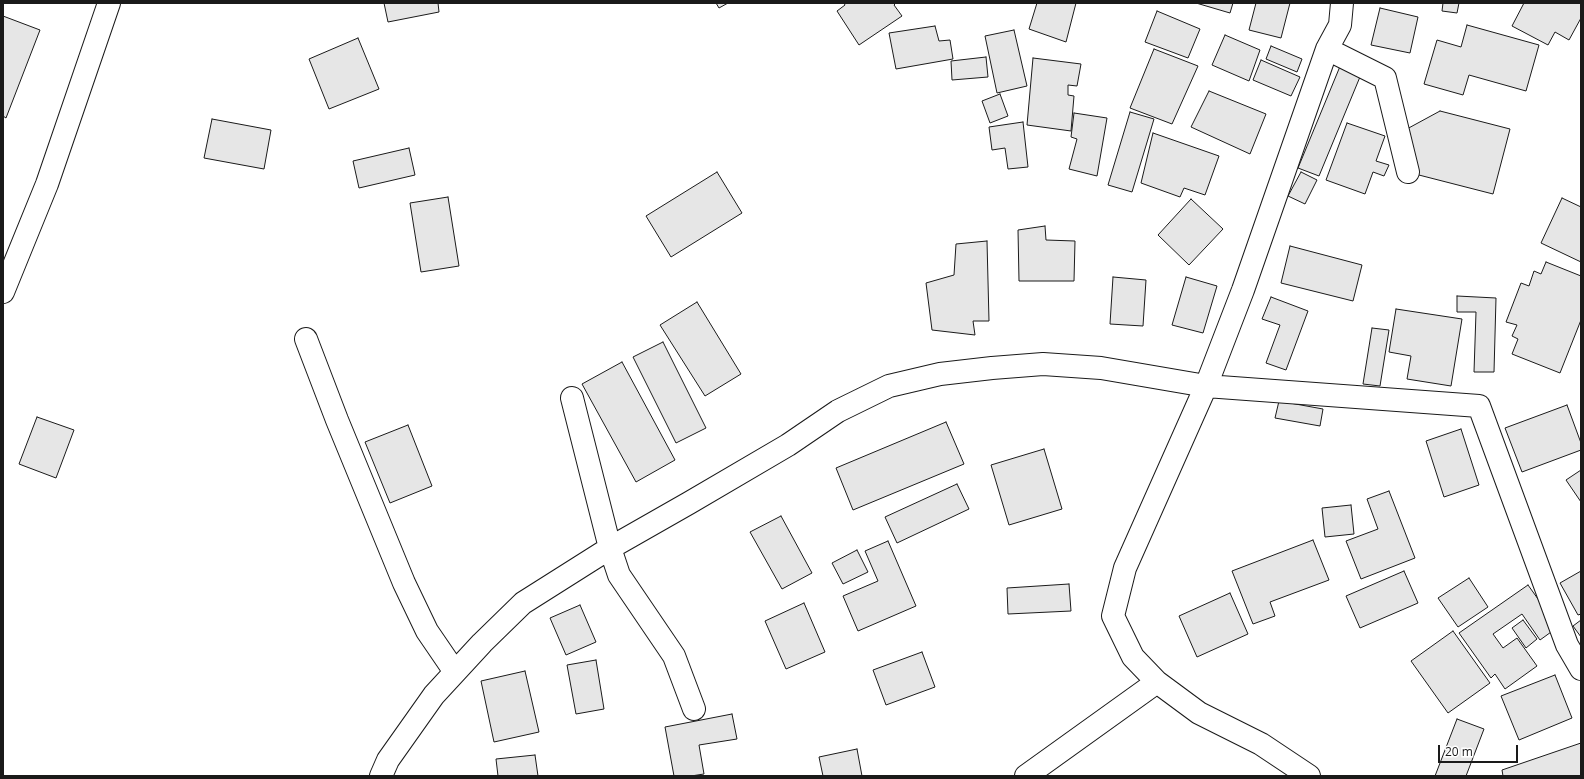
<!DOCTYPE html>
<style>
body{margin:0}
#map{position:relative;width:1584px;height:779px;overflow:hidden;background:#fff;font-family:"Open Sans",sans-serif}
canvas{display:block}
.frame{position:absolute;inset:0;border:4px solid #1a1a1a;pointer-events:none}
.scale{position:absolute;left:1438px;top:745px;width:80px;height:18px;box-sizing:border-box;border:2px solid #1a1a1a;border-top:0;padding-left:5px;font-size:12px;line-height:14px;white-space:nowrap;color:#1a1a1a;-webkit-text-stroke:3px #fff;paint-order:stroke}
</style>
<div id="map">
<canvas width="1584" height="779"></canvas>
<div class="frame"></div>
<div class="scale">20 m</div>
</div>
<script>
const ctx = document.querySelector('canvas').getContext('2d');
ctx.lineJoin = 'round';
function fill(path, color) { ctx.fillStyle = color; ctx.fill(path, 'evenodd'); }
const toPath = rows => new Path2D(rows.map(r => 'M' + r).join(''));
function trace(path, color, width, dash) { ctx.strokeStyle = color; ctx.lineWidth = width; ctx.lineCap = dash ? 'butt' : 'round'; ctx.setLineDash(dash || []); ctx.stroke(path); }
const building = toPath([
 [384,3,438,3,439,12,388,22,384,3],
 [716,3,728,3,719,8,716,3],
 [844,3,896,3,894,5,902,16,859,45,837,11,845,5,844,3],
 [1037,3,1076,3,1066,42,1029,29,1037,3],
 [1196,3,1233,3,1230,13,1196,3],
 [1256,3,1290,3,1281,38,1249,30,1256,3],
 [1443,3,1459,3,1457,13,1442,11,1443,3],
 [1524,3,1581,3,1581,18,1569,40,1555,32,1548,45,1512,26,1524,3],
 [1380,8,1418,17,1410,53,1371,45,1380,8],
 [1157,11,1200,29,1188,58,1145,42,1157,11],
 [3,16,40,30,6,118,3,116,3,16],
 [1467,25,1539,45,1526,91,1469,75,1463,95,1424,84,1437,40,1461,47,1467,25],
 [935,26,939,41,950,40,953,59,896,69,889,33,935,26],
 [1014,30,1027,86,997,93,985,36,1014,30],
 [1225,35,1260,50,1249,81,1212,65,1225,35],
 [358,38,379,89,329,109,309,59,358,38],
 [1271,46,1302,59,1297,72,1266,59,1271,46],
 [1154,49,1198,66,1172,124,1130,108,1154,49],
 [986,57,988,77,952,80,951,61,986,57],
 [1033,58,1081,64,1077,86,1068,85,1068,95,1074,96,1071,131,1027,125,1033,58],
 [1261,60,1300,77,1291,96,1253,80,1261,60],
 [1341,64,1362,72,1319,176,1298,168,1341,64],
 [1209,91,1266,114,1250,154,1191,127,1209,91],
 [1000,94,1008,116,990,123,982,101,1000,94],
 [1440,111,1510,129,1493,194,1415,174,1405,130,1440,111],
 [1130,112,1154,119,1132,192,1108,185,1130,112],
 [1074,113,1107,118,1097,176,1069,169,1077,139,1071,137,1074,113],
 [212,119,271,130,264,169,204,158,212,119],
 [1023,122,1028,167,1008,169,1005,148,992,150,989,127,1023,122],
 [1347,123,1385,136,1376,161,1389,165,1384,176,1373,172,1365,194,1326,180,1347,123],
 [1153,133,1219,156,1205,195,1184,188,1180,197,1141,183,1153,133],
 [409,148,415,175,359,188,353,161,409,148],
 [717,172,742,213,671,257,646,216,717,172],
 [1301,172,1317,180,1305,204,1288,196,1301,172],
 [448,197,459,266,421,272,410,203,448,197],
 [1562,198,1581,207,1581,262,1541,243,1562,198],
 [1191,199,1223,229,1189,265,1158,235,1191,199],
 [1045,226,1046,240,1075,241,1074,281,1019,281,1018,230,1045,226],
 [987,241,989,321,973,321,975,335,932,330,926,283,954,275,956,244,987,241],
 [1290,246,1362,265,1353,301,1281,283,1290,246],
 [1546,262,1581,276,1581,320,1560,373,1512,354,1518,339,1512,336,1517,325,1506,322,1521,283,1529,286,1534,271,1541,274,1546,262],
 [1113,277,1146,280,1143,326,1110,324,1113,277],
 [1186,277,1217,286,1203,333,1172,325,1186,277],
 [1457,296,1496,298,1494,372,1474,372,1476,312,1457,312,1457,296],
 [1271,297,1308,311,1286,370,1266,363,1280,325,1262,319,1271,297],
 [697,302,741,374,705,396,660,325,697,302],
 [1396,309,1462,319,1451,386,1407,379,1411,356,1389,352,1396,309],
 [1372,328,1389,330,1380,386,1363,384,1372,328],
 [663,342,706,428,676,443,633,357,663,342],
 [622,362,675,460,636,482,582,384,622,362],
 [1279,401,1323,409,1320,426,1275,418,1279,401],
 [1567,405,1581,443,1581,450,1522,472,1505,428,1567,405],
 [37,417,74,430,56,478,19,464,37,417],
 [946,422,964,464,853,510,836,468,946,422],
 [408,425,432,486,390,503,365,442,408,425],
 [1461,429,1479,485,1444,497,1426,441,1461,429],
 [1044,449,1062,509,1009,525,991,465,1044,449],
 [1581,470,1581,502,1566,480,1581,470],
 [957,484,969,509,897,543,885,517,957,484],
 [1389,491,1415,558,1361,579,1346,541,1378,529,1367,499,1389,491],
 [1351,505,1354,534,1325,537,1322,508,1351,505],
 [781,516,812,573,782,589,750,532,781,516],
 [1313,540,1329,580,1270,602,1275,616,1253,624,1232,571,1313,540],
 [888,541,916,606,858,631,843,596,878,581,865,551,888,541],
 [857,550,868,572,843,584,832,563,857,550],
 [1404,571,1418,603,1360,628,1346,596,1404,571],
 [1581,571,1581,614,1578,615,1560,583,1581,571],
 [1469,578,1488,607,1458,627,1438,598,1469,578],
 [1069,584,1071,611,1008,614,1007,588,1069,584],
 [1528,585,1558,627,1540,640,1522,614,1493,634,1503,648,1517,638,1537,666,1505,689,1495,674,1491,678,1459,633,1528,585],
 [1230,593,1248,634,1197,657,1179,616,1230,593],
 [804,603,825,652,786,669,765,621,804,603],
 [580,605,596,642,566,655,550,618,580,605],
 [1523,620,1537,639,1526,648,1512,628,1523,620],
 [1581,620,1581,637,1573,626,1581,620],
 [1453,631,1490,683,1448,713,1411,661,1453,631],
 [922,652,935,687,886,705,873,670,922,652],
 [596,660,604,709,576,714,567,665,596,660],
 [525,671,539,732,494,742,481,681,525,671],
 [1555,675,1572,718,1519,740,1501,696,1555,675],
 [732,714,737,739,699,745,704,774,691,776,674,776,665,727,732,714],
 [1457,719,1484,729,1466,776,1435,776,1457,719],
 [1581,743,1581,776,1503,776,1502,770,1581,743],
 [857,749,862,776,823,776,819,757,857,749],
 [535,755,538,776,498,776,496,759,535,755]
]);
const minor = toPath([
 [1327,49,1385,78,1408,172],
 [3,292,47,184,109,3],
 [306,339,337,420,404,583,427,631,455,672],
 [572,398,610,548,619,575,674,656,694,709],
 [381,776,388,760,434,695,482,643,523,603,610,548,689,503,788,445,838,411,889,386,940,374,992,368,1043,364,1101,368,1206,386,1479,406,1567,645,1581,669],
 [1026,776,1157,682],
 [1309,776,1261,744,1199,713,1157,682,1133,657,1113,616,1125,568,1206,386,1243,290,1327,49,1340,25,1342,3]
]);
fill(building, '#e6e6e6');
trace(building, '#1a1a1a', 1);
trace(minor, '#1a1a1a', 24);
trace(minor, '#fff', 22);
</script>
